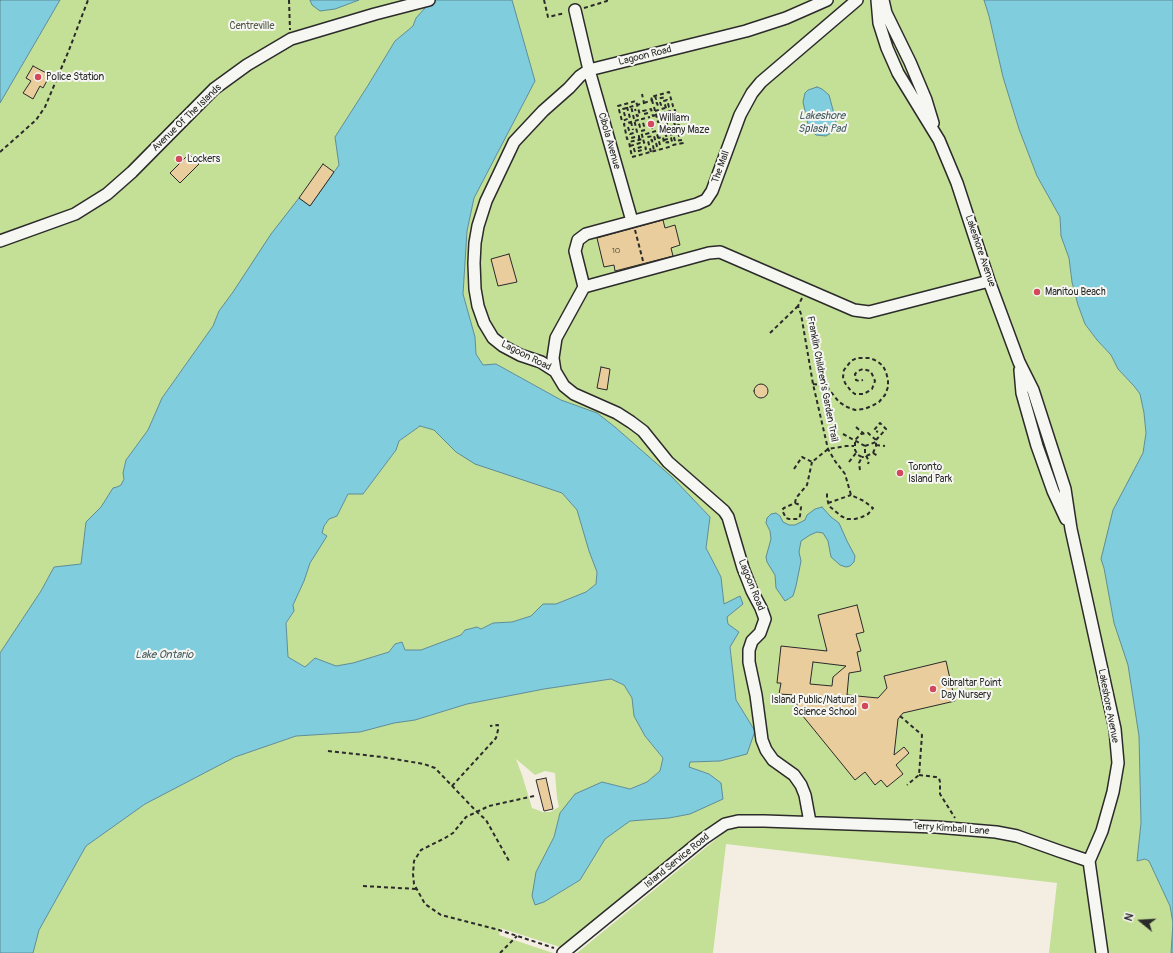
<!DOCTYPE html>
<style>
body{margin:0}
#map{position:relative;width:1173px;height:953px;overflow:hidden;background:#f3eee1;font-family:Pangolin,sans-serif}
canvas{display:block}
.north{position:absolute;left:1121px;top:901px;width:40px;height:40px;-webkit-text-stroke:3px #f6f6f2;paint-order:stroke;rotate:288deg;font-size:11px;font-weight:700;line-height:16px;text-align:center;color:#2b2b2b}
.north::after{content:'';display:block;margin:auto;width:14px;height:18px;background:#2b2b2b;clip-path:polygon(50% 0,100% 100%,50% 72%,0 100%)}
</style>
<div id="map">
<canvas width="1173" height="953"></canvas>
<div class="north">N</div>
</div>
<script>
const ctx = document.querySelector('canvas').getContext('2d');
ctx.lineJoin = 'round';
function fill(path, color) { ctx.fillStyle = color; ctx.fill(path, 'evenodd'); }
const toPath = rows => new Path2D(rows.map(r => 'M' + r).join(''));
function trace(path, color, width, dash) { ctx.strokeStyle = color; ctx.lineWidth = width; ctx.lineCap = dash ? 'butt' : 'round'; ctx.setLineDash(dash || []); ctx.stroke(path); }
function write(font, color, halo, rows, align = 'center') {
  ctx.font = font + ' Pangolin,sans-serif'; ctx.lineWidth = 4; ctx.setLineDash([]); ctx.textBaseline = 'middle'; ctx.strokeStyle = halo; ctx.fillStyle = color; for (const [text, x, y, turn = 0] of rows) {
    ctx.save(); ctx.translate(x, y); ctx.rotate((+turn || 0) * Math.PI / 180); ctx.textAlign = isNaN(turn) ? turn : align; if (halo) ctx.strokeText(text, 0, 0); ctx.fillText(text, 0, 0); ctx.restore();
  }
}
const green = toPath([
 [60,0,429,0,425,8,416,18,413,26,395,41,367,87,335,137,339,165,310,206,233,292,219,311,213,326,162,398,148,430,126,460,123,473,124,479,121,485,117,487,113,488,101,507,86,522,81,564,54,567,41,591,0,653,0,103],
 [512,0,984,0,989,16,1003,77,1019,129,1037,176,1060,217,1061,236,1069,258,1072,282,1078,305,1085,324,1097,340,1111,355,1118,369,1134,386,1140,394,1144,413,1146,433,1143,453,1135,470,1101,559,1104,568,1114,623,1128,665,1139,736,1141,823,1137,861,1145,859,1149,861,1170,906,1173,923,1171,953,1049,953,1057,883,726,844,713,953,577,953,726,831,724,819,707,829,560,947,500,928,499,935,553,953,33,953,39,930,86,846,145,804,235,757,296,736,360,732,394,723,415,720,467,704,544,689,611,679,624,685,632,697,634,716,645,736,663,758,660,771,647,782,630,789,602,782,560,813,554,837,536,872,544,902,580,880,605,839,630,821,669,818,690,814,709,774,689,767,690,762,720,761,732,758,755,731,736,701,728,624,724,605,721,577,706,548,710,517,672,477,615,427,597,413,561,400,496,364,483,366,476,354,475,337,463,294,467,231,474,198,535,81],
 [516,759,535,775,545,771,555,773,557,798,559,807,550,812,543,812,532,808,522,775],
 [420,426,434,430,456,452,562,493,577,510,589,551,597,572,596,584,586,592,556,604,543,604,531,616,512,622,493,623,481,629,465,630,461,635,421,650,404,651,402,642,395,644,389,652,353,663,336,666,315,658,306,667,288,657,286,623,294,612,293,605,304,581,310,563,326,536,322,533,324,526,329,519,337,516,348,494,363,494,396,450,399,441]
]);
const water = toPath([
 [1,0,60,0,0,103,0,1,1,0],
 [310,0,359,0,335,9,320,11,312,5,310,0],
 [429,0,512,0,535,81,474,198,467,231,463,294,475,337,476,354,483,365,496,364,561,400,597,413,615,427,672,477,710,517,706,548,721,577,724,604,740,596,743,604,727,617,728,624,739,632,730,647,736,700,755,731,747,754,720,761,690,762,689,767,709,774,721,783,723,799,690,814,669,818,630,821,605,839,580,880,544,902,535,905,532,896,536,872,554,837,560,813,575,794,602,782,630,789,647,782,660,771,663,758,645,736,634,716,632,698,624,685,611,679,544,689,467,704,415,720,394,723,360,732,296,736,235,757,145,804,86,846,39,930,33,953,0,953,0,653,41,591,54,567,81,564,86,522,101,507,113,488,117,487,121,485,124,479,123,473,126,460,148,430,162,398,213,326,219,311,233,292,271,234,299,198,310,206,339,165,335,137,367,87,395,41,413,26,416,18,425,8,429,0],
 [420,426,434,430,456,452,475,464,562,493,577,510,589,551,597,572,596,584,586,592,556,604,543,604,531,616,512,622,493,623,481,629,477,627,465,630,461,635,421,650,405,650,402,642,395,644,389,652,353,663,336,666,315,658,305,667,288,657,286,623,294,611,293,605,304,581,310,563,327,536,322,533,324,526,329,519,337,516,348,494,363,494,396,450,399,441,420,426],
 [984,0,1173,0,1173,953,1171,953,1173,923,1170,906,1149,861,1145,859,1137,861,1141,823,1139,736,1128,665,1114,623,1104,568,1101,559,1113,510,1143,453,1146,433,1144,413,1140,394,1134,386,1118,369,1111,355,1097,340,1085,324,1078,305,1072,282,1069,258,1061,236,1060,217,1037,176,1019,129,1003,77,989,16,984,0],
 [817,87,822,89,829,95,836,121,834,131,826,136,816,135,809,129,803,102,805,93,808,90,817,87],
 [822,507,831,517,839,523,847,541,855,556,854,562,850,566,846,567,840,565,831,557,828,541,823,533,817,532,810,535,801,541,799,552,801,561,796,586,793,596,785,601,776,588,775,575,767,562,766,557,771,539,770,531,766,523,767,518,771,514,776,513,780,516,783,522,789,525,795,525,805,520,807,515,815,509,822,507]
]);
const building = toPath([
 [33,66,50,75,43,88,40,86,33,99,23,93,31,81,26,78,33,66],
 [189,154,199,164,180,183,170,173,189,154],
 [323,164,334,172,310,206,299,198,323,164],
 [663,220,665,228,675,225,680,245,671,248,673,256,615,271,614,265,604,267,597,238,663,220],
 [509,254,517,282,498,286,491,259,509,254],
 [601,367,610,369,607,390,597,388,601,367],
 '754 391a7 7 0 1 1 14 0a7 7 0 1 1-14 0Z',
 [857,605,864,632,856,634,861,651,857,652,861,671,849,673,847,695,878,698,887,688,884,676,946,661,955,701,903,713,898,719,894,755,904,747,909,753,896,765,903,774,887,787,881,780,875,785,865,772,855,780,798,710,795,695,779,694,781,683,777,683,781,646,827,651,818,615,857,605],
 [813,662,846,666,833,677,832,686,810,684,813,662],
 [546,778,553,809,544,811,536,780,546,778]
]);
const path = toPath([
 [289,0,290,30],
 [544,0,548,17,565,13],
 [584,8,607,1,607,0],
 [655,96,656,99,666,97],
 [652,100,653,104,657,103,658,106,661,105,660,102],
 [644,103,652,100,651,97,669,92,673,106,669,107,667,100,664,101,667,112,660,114,661,118],
 [627,107,630,118,622,121,618,106,636,101,640,115,637,116,635,109],
 [654,107,658,122,666,120,664,113],
 [655,111,665,108],
 [667,112,675,110,677,121,674,122,673,119],
 [648,113,644,114,643,111,651,109,653,116,656,115],
 [625,116,623,109,644,103,642,94],
 [631,122,633,130],
 [674,122,676,129,668,131,668,128,660,129,659,126,670,123,668,115,675,114],
 [651,125,653,132],
 [628,127,630,134,637,132,631,106],
 [670,127,679,125,681,135,678,136],
 [645,130,641,131,643,139,629,142,632,157,669,147,668,142,664,143,663,137,658,138],
 [656,131,646,134,647,137,654,136,658,150],
 [639,139,639,136,627,139,624,124,638,120,640,127,644,126,642,119,650,117],
 [664,140,671,138,673,145,683,143,682,140,675,141,673,134],
 [660,145,657,134,665,132,666,136,680,132],
 [630,146,640,143,641,147,634,149,635,152,646,149,643,139],
 [0,152,36,120,45,107,69,50,88,0],
 [651,152,648,141,652,140,654,151],
 [635,230,643,261],
 [802,298,798,306,801,314,813,384,828,449,835,461,845,474,851,495,864,501,873,508,868,514,862,517,855,519,847,519,841,516,829,506,827,498,827,493],
 [770,333,798,306],
 [813,384,823,385,827,387,839,402,847,407,855,410,864,409,872,406,879,402,885,395,888,387,888,380,886,372,883,366,877,361,870,358,857,358,851,361,844,370,843,377,845,383,851,391,855,394,864,394,872,389,875,381,872,374,870,371,863,369,858,371,855,374,856,380,859,381,863,380],
 [856,427,864,434],
 [843,434,865,446,865,454,869,461,868,464],
 [876,440,886,429,880,423,874,430,878,432],
 [876,445,885,446],
 [865,446,876,442],
 [873,453,878,456],
 [849,462,856,453],
 [794,469,802,457,812,462,828,449,846,446,854,446],
 [860,470,859,463,862,457,858,455,855,450,855,440,861,434,868,433,876,440,876,446,873,453,864,457,862,457],
 [795,503,800,505,801,507,800,516,798,519,789,519,786,518,782,510,784,508,795,503],
 [795,503,796,498,807,485,812,462],
 [828,503,851,495],
 [900,716,922,735,919,775,907,785],
 [328,751,382,757,424,764,435,768,476,811,486,820,509,861],
 [919,775,936,777,939,778,940,782,940,794,955,818],
 [452,786,496,738,498,730,498,725,490,726],
 [534,796,489,806,466,817,453,833,445,838,421,850,414,861,413,874,414,884,425,904,441,915,499,930,554,948],
 [363,886,417,889],
 [500,953,517,936]
]);
const minor = toPath([
 [877,0,879,23,887,48,898,73,939,140,957,183,989,281,1019,362,1033,390,1065,489,1071,529,1115,729,1118,763,1113,792,1102,831,1089,861,1102,953],
 [883,0,886,13,910,62,926,100,933,123],
 [575,10,589,70,632,221],
 [0,241,75,214,107,194,132,172,214,89,247,65,291,39,375,14,429,0],
 [584,287,709,253,720,252,854,310,869,312,989,281],
 [1020,370,1022,393,1037,446,1053,491,1066,519],
 [555,371,553,358,556,338,584,287,575,251,578,240,586,234,697,204,706,200,712,191,740,115,752,93,761,82,857,0],
 [810,822,805,795,801,785,794,775,773,760,766,750,762,740,756,695,749,662,749,650,752,641,760,633,765,619,761,608,752,591,743,568,728,517,724,511,668,462,643,431,631,422,617,413,574,394,564,386,555,371,541,362,520,355,503,346,493,338,484,323,478,306,475,289,474,263,475,243,478,226,486,201,514,142,543,111,569,88,580,76,589,70,746,31,786,18,827,0],
 [563,953,703,839,725,824,738,821,764,821,936,827,996,832,1017,836,1059,851,1089,861]
]);
const markers = [
 [38,77,4,"#d1495b"],
 [651,124,4,"#d1495b"],
 [179,159,4,"#d1495b"],
 [1037,292,4,"#d1495b"],
 [900,473,4,"#d1495b"],
 [933,689,4,"#d1495b"],
 [865,706,4,"#d1495b"]
];
const numberNames = [
 ["10",616,251]
];
const parkNames = [
 ["Centreville",252,26]
];
const streetNames = [
 ["Lagoon Road",645,56,-14],
 ["Avenue Of The Islands",187,118,-44],
 ["Cibola Avenue",609,141,74],
 ["The Mall",721,167,-70],
 ["Lakeshore Avenue",980,251,71],
 ["Lagoon Road",526,356,27],
 ["Franklin Children's Garden Trail",822,379,79],
 ["Lagoon Road",751,585,68],
 ["Lakeshore Avenue",1108,706,79],
 ["Terry Kimball Lane",951,829,4],
 ["Island Service Road",677,861,-39]
];
const poiNames = [
 ["Police Station",46,77],
 ["William",659,118],
 ["Meany Maze",659,130],
 ["Lockers",187,159],
 ["Manitou Beach",1045,292],
 ["Toronto",908,467],
 ["Island Park",908,479],
 ["Gibraltar Point",941,683],
 ["Day Nursery",941,695],
 ["Island Public/Natural",857,700,"right"],
 ["Science School",857,712,"right"]
];
const waterNames = [
 ["Lakeshore",822,116],
 ["Splash Pad",822,129],
 ["Lake Ontario",164,655]
];
fill(green, '#c4df96');
fill(water, '#80cdde');
trace(water, '#5e8c96', 1);
fill(building, '#e9cd9d');
trace(building, '#2b2b2b', 1);
trace(minor, '#2b2b2b', 14);
trace(path, '#2b2b2b', 2, [4, 3]);
trace(minor, '#f6f6f2', 11);
for (const [x, y, r, color] of markers) { const dot = new Path2D(); dot.arc(x, y, r, 0, 2 * Math.PI); ctx.fillStyle = color; ctx.fill(dot); trace(dot, '#f6f6f2', 1.5); }
write('8px', '#5a5448', null, numberNames);
write('10px', '#515846', '#f6f6f2', parkNames);
write('10px', '#2b2b2b', '#f6f6f2', streetNames);
write('10px', '#2b2b2b', '#f6f6f2', poiNames, 'left');
write('italic 11px', '#445c61', '#f6f6f2', waterNames);
</script>
